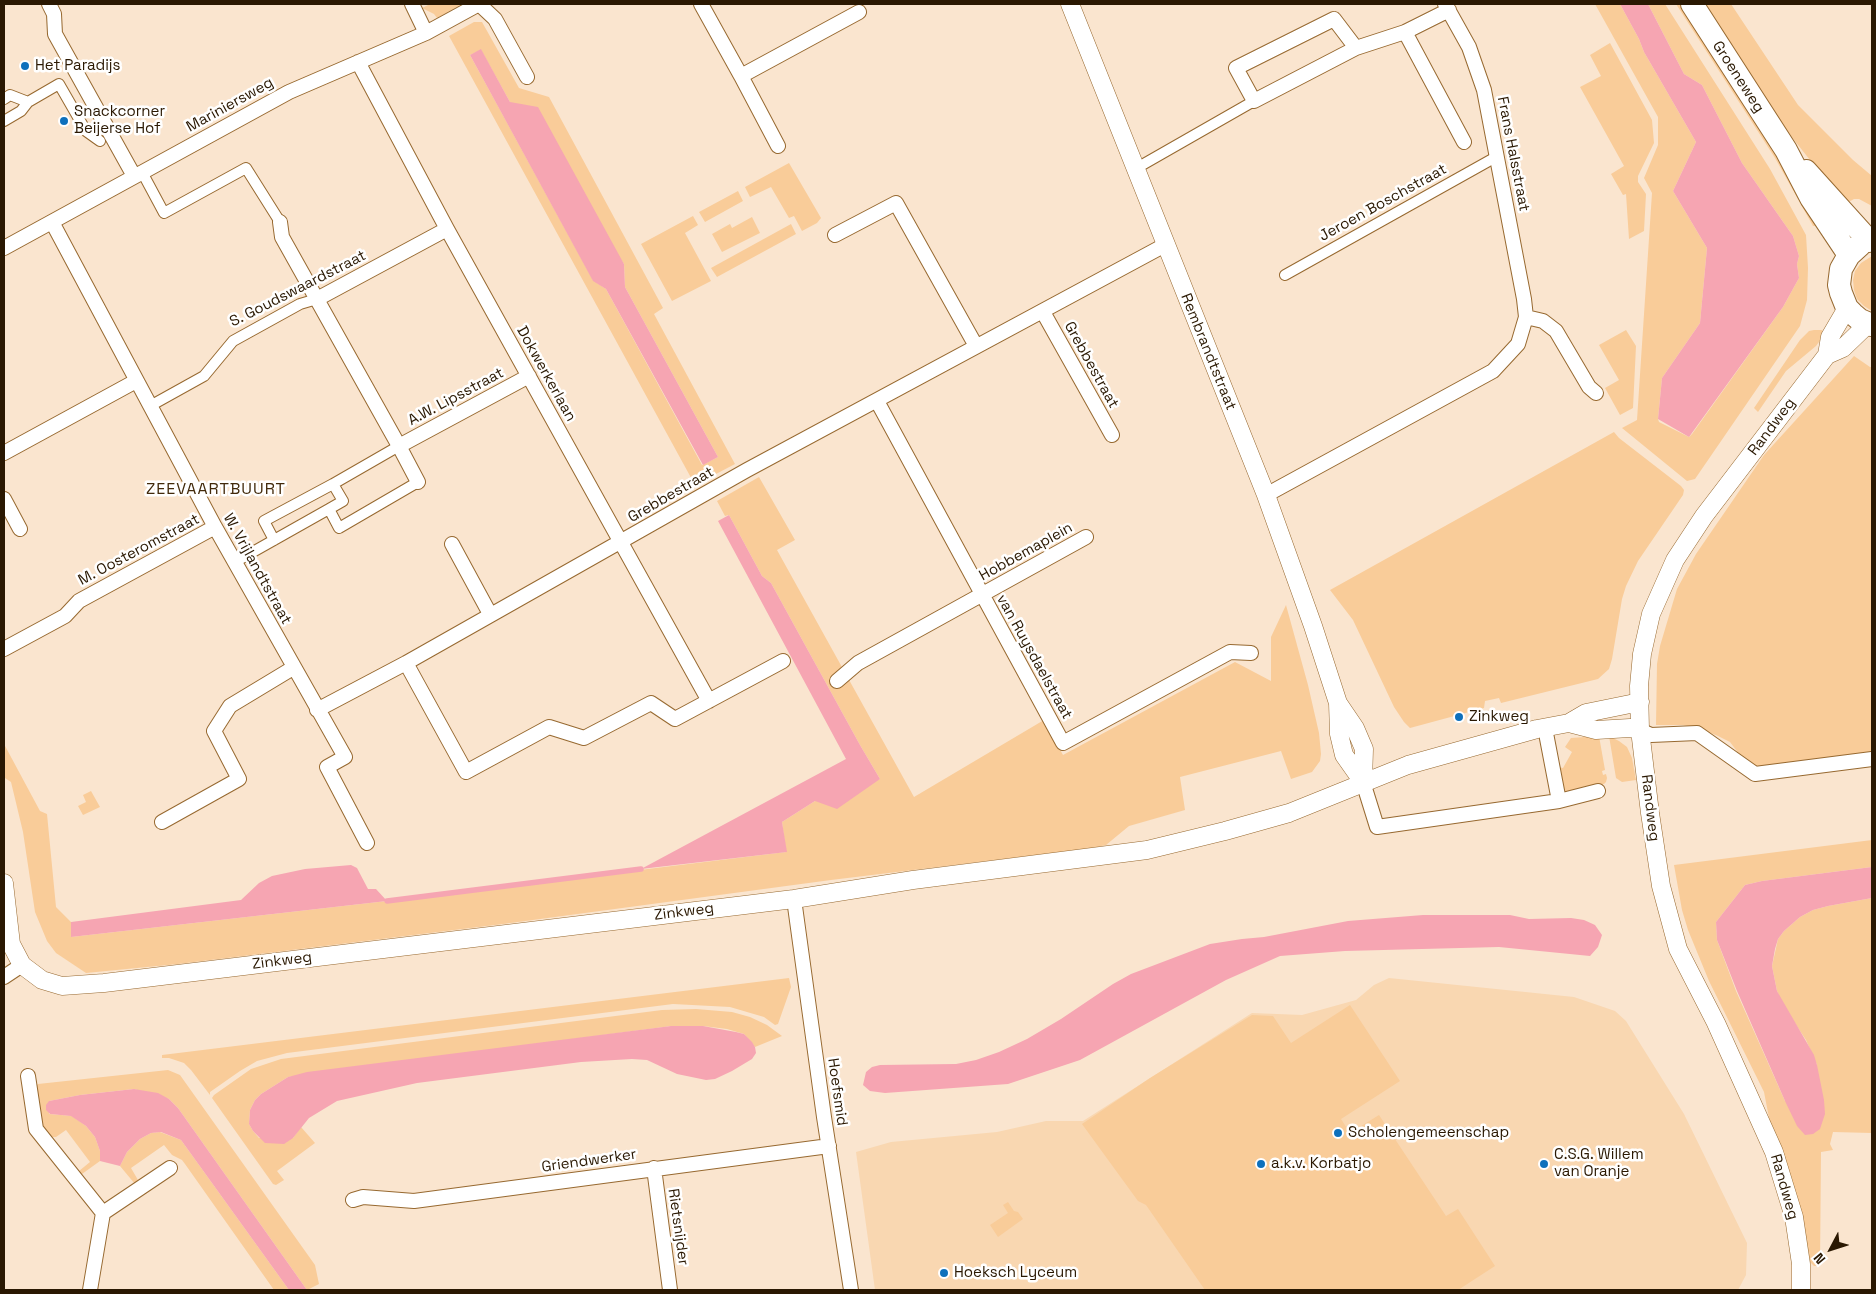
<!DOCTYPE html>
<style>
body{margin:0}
#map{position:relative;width:1876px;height:1294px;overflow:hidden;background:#fae5cf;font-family:"Space Grotesk",sans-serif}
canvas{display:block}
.frame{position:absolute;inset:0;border:5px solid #2a1802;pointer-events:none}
.north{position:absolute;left:1806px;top:1224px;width:50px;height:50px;-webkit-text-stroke:4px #fff;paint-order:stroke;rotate:230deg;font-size:14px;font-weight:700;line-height:20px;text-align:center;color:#2a1802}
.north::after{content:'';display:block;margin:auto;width:18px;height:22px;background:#2a1802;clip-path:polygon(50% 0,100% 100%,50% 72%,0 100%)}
</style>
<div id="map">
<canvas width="1876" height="1294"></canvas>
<div class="frame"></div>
<div class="north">N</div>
</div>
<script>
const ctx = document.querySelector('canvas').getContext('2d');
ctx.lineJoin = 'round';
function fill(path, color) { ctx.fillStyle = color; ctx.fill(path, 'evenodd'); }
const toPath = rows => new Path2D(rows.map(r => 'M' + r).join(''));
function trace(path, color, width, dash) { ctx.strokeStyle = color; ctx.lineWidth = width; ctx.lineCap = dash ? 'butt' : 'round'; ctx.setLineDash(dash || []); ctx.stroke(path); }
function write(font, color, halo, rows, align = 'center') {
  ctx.font = font + ' "Space Grotesk",sans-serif'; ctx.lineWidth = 5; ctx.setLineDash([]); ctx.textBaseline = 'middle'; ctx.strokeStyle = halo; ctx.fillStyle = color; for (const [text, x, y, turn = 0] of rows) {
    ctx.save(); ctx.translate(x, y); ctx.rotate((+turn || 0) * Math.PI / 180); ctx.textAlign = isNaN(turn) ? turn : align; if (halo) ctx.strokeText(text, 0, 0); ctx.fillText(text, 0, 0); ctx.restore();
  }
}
const built = toPath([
 [1389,978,1574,997,1615,1011,1626,1021,1684,1114,1747,1243,1746,1275,1738,1290,875,1290,856,1152,891,1142,997,1132,1046,1121,1083,1121,1252,1013,1302,1015,1356,1000,1374,985]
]);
const green = toPath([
 [430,4,462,4,437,18,434,14,422,8],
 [1595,4,1620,4,1639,39,1644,52,1696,142,1673,191,1707,248,1700,323,1662,378,1658,419,1659,422,1689,437,1692,434,1783,307,1799,278,1797,264,1799,256,1793,236,1742,163,1702,85,1684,74,1648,4,1665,4,1770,169,1806,235,1808,268,1807,300,1800,326,1695,479,1687,481,1622,428,1637,420,1652,193,1644,178,1658,145,1658,117],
 [1676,4,1681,4,1820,222,1815,226,1813,226,1775,158],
 [1704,4,1731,4,1798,105,1853,160,1872,176,1872,206,1859,199,1854,199,1845,204,1775,116],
 [474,22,482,22,519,88,549,97,663,308,654,314,735,464,695,485,449,36],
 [481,50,510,102,624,264,625,287,718,457,702,465,606,289,593,280,470,55],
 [1610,43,1652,120,1654,143,1638,176,1638,182,1646,194,1644,231,1629,239,1626,194,1623,195,1611,174,1624,166,1580,87,1601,76,1590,55],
 [789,163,821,218,817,223,802,231,794,216,789,218,771,187,750,197,745,187],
 [738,191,743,201,705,222,699,212],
 [693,216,698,225,685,233,711,281,672,301,641,244],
 [752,217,760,233,722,252,712,234,730,224,732,228],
 [791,224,796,234,717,277,711,268],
 [1872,256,1872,311,1864,306,1857,299,1854,290,1853,280,1855,271,1861,263],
 [1626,330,1636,346,1633,408,1620,415,1605,388,1619,380,1599,345],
 [1814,330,1822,330,1824,335,1816,346,1786,371,1758,412,1754,408,1800,340,1809,331],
 [1854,356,1870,367,1872,367,1872,754,1751,770,1730,742,1718,736,1701,729,1683,725,1656,725,1657,664,1660,646,1677,589,1696,554,1764,455],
 [1614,432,1619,438,1681,486,1684,490,1683,495,1638,561,1626,586,1622,599,1612,659,1609,669,1598,679,1501,703,1499,698,1485,701,1484,708,1410,728,1404,722,1394,707,1353,620,1330,590],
 [759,477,795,540,777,550,914,797,1044,720,1063,755,1235,662,1271,681,1271,637,1286,605,1308,685,1319,733,1321,754,1320,761,1312,772,1291,779,1281,751,1180,777,1185,810,1129,826,1106,845,1094,848,831,880,503,924,178,964,86,973,56,953,47,941,35,912,23,832,11,782,5,778,4,775,4,744,40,811,47,814,56,907,71,922,71,937,387,901,786,852,782,822,815,801,880,779,860,745,771,583,762,576,729,515,725,516,717,501],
 [1599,736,1605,770,1602,771,1603,775,1606,774,1607,778,1606,782,1604,784,1567,794,1564,792,1558,767,1563,768,1572,752,1565,747,1571,738],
 [1609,736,1619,741,1627,747,1632,758,1636,780,1622,782,1616,778],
 [91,791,100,807,83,815,78,806,86,802,83,795],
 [1872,840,1872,867,1762,881,1745,885,1716,922,1717,940,1736,991,1785,1101,1817,1065,1806,1040,1783,1005,1777,991,1772,966,1778,939,1784,931,1800,917,1813,910,1828,906,1872,898,1872,1133,1833,1132,1830,1144,1833,1150,1821,1152,1820,1266,1814,1266,1810,1262,1770,1123,1764,1092,1709,981,1688,930,1682,910,1674,865],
 [789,978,791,987,778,1024,775,1025,764,1017,730,1007,673,1004,287,1053,257,1061,240,1071,210,1092,210,1095,191,1070,184,1063,169,1058,162,1058,162,1055],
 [1350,1005,1400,1081,1341,1119,1350,1133,1379,1115,1446,1216,1458,1209,1495,1266,1458,1290,1205,1290,1146,1205,1138,1201,1082,1124,1150,1078,1252,1015,1273,1016,1291,1043],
 [696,1009,732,1012,750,1017,767,1025,782,1036,755,1047,744,1034,727,1029,703,1026,671,1026,288,1077,261,1094,255,1100,250,1110,249,1124,253,1131,259,1138,293,1138,301,1127,315,1143,277,1171,284,1180,276,1185,273,1184,212,1098,214,1095,251,1069,281,1059,662,1010],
 [168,1070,180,1075,315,1265,319,1284,307,1290,178,1108,169,1099,134,1089,80,1095,49,1101,49,1114,72,1116,86,1126,95,1137,100,1151,100,1161,82,1174,79,1173,79,1171,90,1162,66,1130,56,1137,52,1137,46,1132,38,1118,35,1087,38,1084],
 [160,1132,181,1140,289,1290,274,1290,185,1164,182,1160,172,1155,164,1145,131,1168,138,1180,135,1184,120,1166,127,1152,140,1139,151,1133],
 [1008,1202,1014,1211,1018,1212,1023,1219,998,1237,990,1225,1008,1213,1003,1205]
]);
const water = toPath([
 [1620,4,1648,4,1684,74,1702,85,1742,163,1793,236,1799,256,1797,264,1799,278,1783,307,1689,437,1658,419,1662,378,1700,323,1707,248,1673,191,1696,142,1644,52,1639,39],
 [481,49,510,102,538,107,624,264,625,287,718,457,703,465,606,289,593,281,470,55],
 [729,515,762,576,771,583,860,745,880,779,837,809,815,801,782,822,787,852,641,869,846,759,718,521],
 [351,865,357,868,368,889,376,889,387,901,71,937,71,922,241,900,259,883,272,876,305,869],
 [1872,867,1872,898,1828,906,1813,910,1800,917,1784,931,1778,939,1775,949,1772,966,1777,991,1814,1055,1817,1065,1824,1100,1825,1114,1820,1129,1813,1134,1805,1135,1797,1126,1785,1101,1737,991,1717,940,1716,922,1745,885,1762,881],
 [1423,915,1510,915,1529,919,1571,918,1584,920,1595,925,1602,935,1598,947,1590,956,1499,947,1345,951,1280,956,1226,980,1080,1060,1008,1084,885,1093,870,1091,863,1085,866,1072,872,1067,880,1065,956,1064,976,1060,999,1052,1027,1039,1061,1019,1113,984,1131,974,1210,944,1242,939,1264,937,1348,921],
 [671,1026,703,1026,736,1032,744,1034,752,1042,755,1047,756,1053,752,1059,732,1071,715,1079,706,1080,677,1074,647,1060,632,1059,581,1062,417,1083,337,1101,309,1118,293,1138,284,1144,265,1143,253,1131,249,1124,250,1110,255,1100,261,1094,288,1077,307,1072],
 [134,1089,158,1093,169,1099,178,1108,307,1290,289,1290,181,1140,161,1132,151,1133,140,1139,127,1152,120,1166,100,1161,100,1151,95,1137,86,1126,71,1116,50,1114,46,1110,46,1105,49,1101,80,1095]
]);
const stream = toPath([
 [387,901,641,869]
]);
const pedestrian = toPath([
 [4,99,10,95,28,102],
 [4,121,21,111,28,102,59,84,86,131,100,141],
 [1135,169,1254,101],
 [142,172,164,213,246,168,280,222],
 [1285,275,1496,157],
 [150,406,204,376,233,341,300,304,317,299],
 [329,509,343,501,333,484,399,446],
 [274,540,264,521,333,484],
 [235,562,329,509,339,528,418,482]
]);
const minor = toPath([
 [49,4,54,14,55,34,134,176],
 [412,4,426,33],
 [479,4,495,19,527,77],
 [701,4,741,76,859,12],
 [1405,32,1464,142],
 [1356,48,1334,19,1236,68,1254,101,1356,48,1405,32,1449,10],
 [358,62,447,229,709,701],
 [741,76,778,146],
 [52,222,215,527,345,757,327,767,367,843],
 [280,222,282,237,399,446],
 [835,235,896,203,976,346],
 [4,248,289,92,426,33,479,4],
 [317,299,447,229],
 [1043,312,1112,435],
 [1526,317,1543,321,1556,331,1589,387,1596,393],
 [877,401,1063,743,1230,652,1251,653],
 [4,453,136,381],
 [418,482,399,446,529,376],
 [1266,495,1493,371,1518,344,1526,317,1524,299,1484,90,1469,47,1445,4],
 [4,499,20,529],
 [452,544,490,614],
 [4,649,65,616,79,601,215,527],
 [406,663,466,772,549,727,584,738,651,703,675,719,783,661],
 [837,681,858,663,1086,537],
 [317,710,406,663,747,470,1165,245],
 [1545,728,1559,801],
 [1640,730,1651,735,1697,733,1755,774,1872,759],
 [1363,782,1377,827,1559,801,1598,791],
 [162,822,239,779,214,731,230,706,293,668],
 [794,899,824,1117,851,1290],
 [4,977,22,965],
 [28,1076,36,1129,103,1213,90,1290],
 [654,1168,670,1290],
 [353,1200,363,1197,414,1201,829,1146],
 [103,1213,170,1168]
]);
const tertiary = toPath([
 [1070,4,1266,495,1313,626,1338,703,1355,728,1364,749,1363,782],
 [1827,355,1843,348,1868,324],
 [1338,703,1339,734,1344,755,1363,782],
 [1569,723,1596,730,1630,728,1640,730],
 [4,883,11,944,22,965,42,980,62,986,104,983,794,899,913,880,1147,850,1225,831,1289,813,1408,765,1537,729,1569,723,1586,713,1640,702],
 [1801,1290,1801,1264,1794,1217,1774,1152,1716,1023,1678,949,1661,886,1650,813,1640,730,1639,686,1642,654,1651,614,1675,560,1704,516,1827,355,1830,337,1847,308]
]);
const primary = toPath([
 [1692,4,1786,150,1811,198,1849,255],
 [1806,171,1869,241],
 [1860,245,1849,255,1841,269,1839,285,1841,293,1847,308,1853,314,1860,320,1872,325]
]);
const markers = [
 [25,66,5,"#0e70bc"],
 [64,121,5,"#0e70bc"],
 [1459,717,5,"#0e70bc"],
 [1338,1133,5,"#0e70bc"],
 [1261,1164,5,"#0e70bc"],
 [1544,1164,5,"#0e70bc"],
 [944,1273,5,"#0e70bc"]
];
const poiNames = [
 ["Het Paradijs",35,66],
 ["Snackcorner",74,112],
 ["Beijerse Hof",74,129],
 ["Zinkweg",1469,717],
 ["Scholengemeenschap",1348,1133],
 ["C.S.G. Willem",1554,1155],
 ["van Oranje",1554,1172],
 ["a.k.v. Korbatjo",1271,1164],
 ["Hoeksch Lyceum",954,1273]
];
const streetNames = [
 ["Groeneweg",1738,77,57],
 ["Mariniersweg",230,105,-29],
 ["Frans Halsstraat",1513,154,79],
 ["Jeroen Boschstraat",1383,203,-29],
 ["S. Goudswaardstraat",298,289,-27],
 ["Rembrandtstraat",1208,352,68],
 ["Grebbestraat",1091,365,61],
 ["Dokwerkerlaan",546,374,61],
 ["A.W. Lipsstraat",456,397,-28],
 ["Randweg",1772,427,-53],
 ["Grebbestraat",671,495,-30],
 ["M. Oosteromstraat",139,550,-28],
 ["Hobbemaplein",1026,552,-29],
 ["W. Vrijlandtstraat",257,569,61],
 ["van Ruysdaelstraat",1034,657,61],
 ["Randweg",1650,808,83],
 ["Zinkweg",684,912,-7],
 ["Zinkweg",282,961,-7],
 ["Hoefsmid",837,1092,82],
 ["Griendwerker",589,1161,-8],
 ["Randweg",1784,1187,74],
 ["Rietsnijder",678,1227,82]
];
const neighbourhoodNames = [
 ["ZEEVAARTBUURT",216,490]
];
fill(built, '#f9d7b1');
fill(green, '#f9cc99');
fill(water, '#f6a5b2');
trace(stream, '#f6a5b2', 5.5);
trace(pedestrian, '#976930', 12);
trace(minor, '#976930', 16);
trace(tertiary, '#976930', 19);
trace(primary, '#976930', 24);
trace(pedestrian, '#fff', 10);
trace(minor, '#fff', 14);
trace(tertiary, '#fff', 18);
trace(primary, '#fff', 22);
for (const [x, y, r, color] of markers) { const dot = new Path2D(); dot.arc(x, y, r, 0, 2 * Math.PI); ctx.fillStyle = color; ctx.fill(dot); trace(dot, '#fff', 2); }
write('15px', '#2a1802', '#fff', poiNames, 'left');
write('15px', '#2a1802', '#fff', streetNames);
ctx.letterSpacing = '1px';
write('16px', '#422a0b', '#fff', neighbourhoodNames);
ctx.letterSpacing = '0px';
</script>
